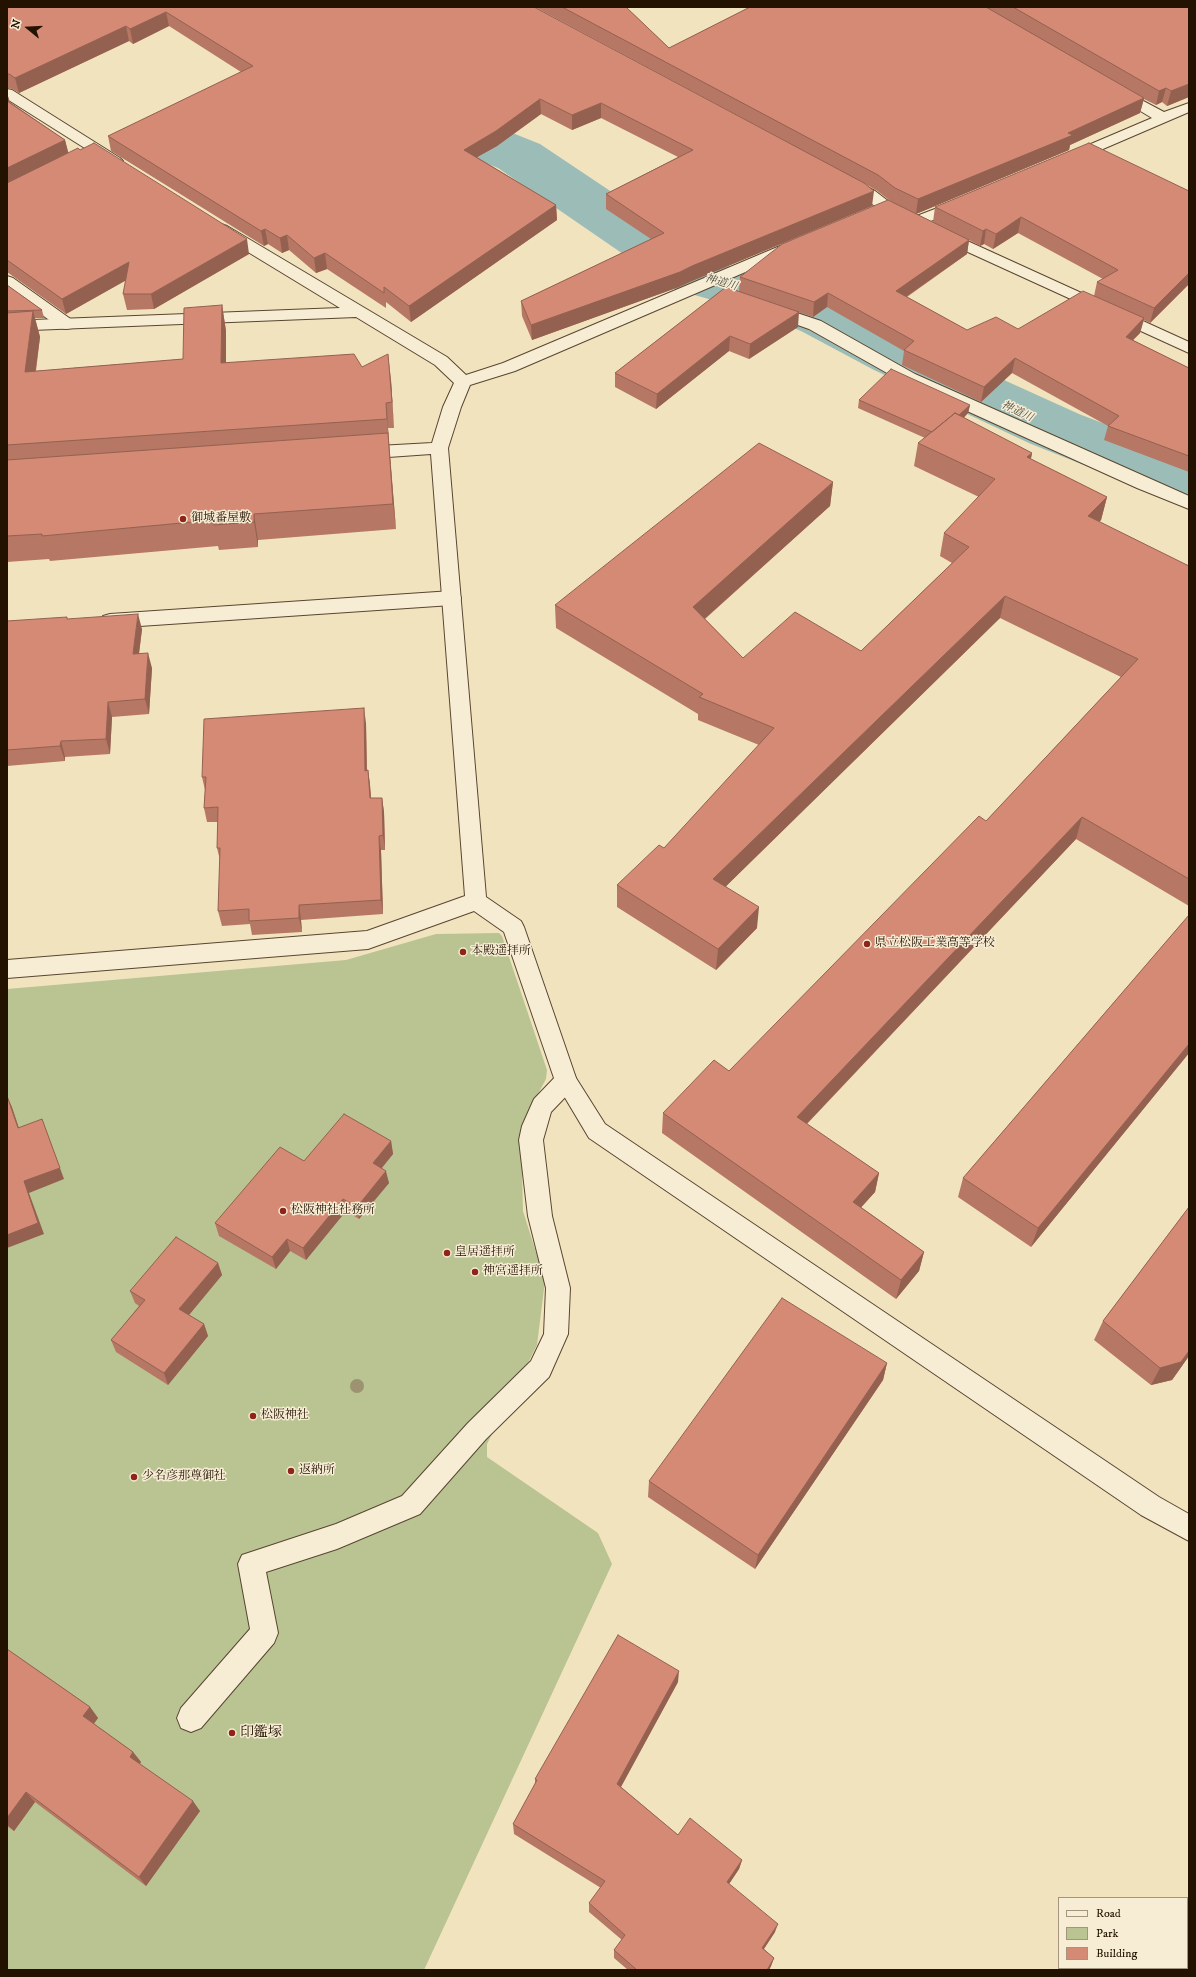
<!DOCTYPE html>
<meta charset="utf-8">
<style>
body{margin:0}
#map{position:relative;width:1196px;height:1977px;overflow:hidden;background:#f2e3bf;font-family:"IM FELL DW Pica",serif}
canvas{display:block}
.frame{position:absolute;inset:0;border:8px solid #241200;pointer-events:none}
.legend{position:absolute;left:1058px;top:1897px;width:130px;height:72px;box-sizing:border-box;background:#f7edd5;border:1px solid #a39580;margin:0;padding:5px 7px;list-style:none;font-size:12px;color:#241200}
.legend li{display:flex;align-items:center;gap:8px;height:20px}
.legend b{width:20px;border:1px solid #a39580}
.north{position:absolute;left:8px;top:8px;width:40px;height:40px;-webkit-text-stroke:3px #f7edd5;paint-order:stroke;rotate:288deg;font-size:11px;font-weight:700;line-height:16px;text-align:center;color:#241200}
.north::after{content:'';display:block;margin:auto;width:14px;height:18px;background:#241200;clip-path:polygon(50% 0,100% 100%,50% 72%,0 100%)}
</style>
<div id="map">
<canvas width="1196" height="1977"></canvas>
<div class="frame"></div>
<ul class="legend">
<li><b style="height:5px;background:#f7edd5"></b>Road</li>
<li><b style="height:11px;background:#b9c492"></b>Park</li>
<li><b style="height:11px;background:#d48a74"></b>Building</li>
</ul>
<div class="north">N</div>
</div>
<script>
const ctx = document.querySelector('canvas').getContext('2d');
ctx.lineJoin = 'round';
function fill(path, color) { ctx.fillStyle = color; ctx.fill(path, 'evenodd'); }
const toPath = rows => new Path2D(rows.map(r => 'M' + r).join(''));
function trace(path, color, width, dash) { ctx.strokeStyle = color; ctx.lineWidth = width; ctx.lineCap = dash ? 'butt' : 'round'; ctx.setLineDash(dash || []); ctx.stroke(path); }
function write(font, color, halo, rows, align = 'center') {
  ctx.font = font + ' "IM FELL DW Pica","Noto Serif JP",serif'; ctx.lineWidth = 3; ctx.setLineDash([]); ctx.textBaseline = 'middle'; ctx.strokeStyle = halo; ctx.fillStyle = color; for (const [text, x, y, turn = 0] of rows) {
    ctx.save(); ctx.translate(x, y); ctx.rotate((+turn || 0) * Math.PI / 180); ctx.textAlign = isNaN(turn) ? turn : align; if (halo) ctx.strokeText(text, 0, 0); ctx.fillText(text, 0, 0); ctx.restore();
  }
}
const green = toPath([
 [499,933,502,936,547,1070,546,1079,524,1120,521,1130,523,1211,545,1281,537,1345,487,1444,487,1457,598,1533,612,1564,424,1970,7,1970,7,989,346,960,436,934]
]);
const river = toPath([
 [212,7,276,7,328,40,470,116,540,144,718,263,804,288,845,303,920,342,1079,414,1189,456,1189,504,1165,497,1031,444,874,370,801,331,760,314,674,289,498,168,430,140,288,64,220,18,212,7]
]);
const lane = toPath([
 [7,276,13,278,72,320,74,324,72,328,66,329,60,328,7,289,7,276],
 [452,591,459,593,461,598,459,603,452,605,110,628,103,626,100,621,103,616,110,614,452,591],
 [566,1071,574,1074,577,1081,574,1088,551,1112,543,1140,552,1216,570,1288,568,1334,549,1377,486,1439,420,1514,337,1549,266,1572,278,1633,274,1643,201,1728,191,1732,181,1728,177,1718,181,1708,250,1629,238,1564,242,1555,336,1524,402,1496,468,1423,531,1361,544,1334,546,1288,528,1216,519,1140,522,1126,534,1099,558,1074,566,1071]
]);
const street = toPath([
 [1117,87,1164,112,1189,103,1189,112,1075,161,1065,161,1062,158,1065,155,1152,118,1112,94,1110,91,1112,88,1117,87],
 [7,89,12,90,120,158,123,161,120,164,115,166,110,164,7,99,7,89],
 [847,177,875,191,892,204,914,217,961,199,967,201,969,204,967,207,915,227,880,210,863,197,842,185,839,182,842,179,847,177],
 [221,224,227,226,447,357,466,375,503,363,787,243,793,241,799,243,801,246,799,249,515,371,470,385,461,407,448,448,486,897,521,921,524,927,576,1078,605,1124,1159,1497,1189,1514,1189,1541,1141,1515,589,1138,555,1081,504,932,474,911,368,949,7,978,7,960,367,931,465,896,431,454,360,459,354,457,351,453,354,449,360,447,432,443,443,407,454,383,435,365,356,317,7,331,7,321,340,308,215,232,213,229,215,226,221,224],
 [941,229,1189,342,1189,353,935,237,933,234,935,231,941,229],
 [770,304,821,321,915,374,1189,496,1189,509,1137,488,903,382,809,329,764,313,762,309,764,305,770,304]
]);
const trees = [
 [357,1386]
];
const wall = toPath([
 [7,7,534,7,808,153,535,7,626,7,669,48,748,8,747,7,1189,7,1189,97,1167,106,1162,102,1156,105,1144,99,1140,113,1070,145,1069,150,916,214,933,222,935,207,1189,191,1189,284,1150,323,1144,320,1140,333,1133,340,1189,368,1189,472,1104,440,1108,426,1012,373,981,402,902,365,904,351,827,307,813,317,739,292,740,277,893,203,876,190,865,184,872,206,692,281,679,287,532,340,522,316,521,301,651,239,606,209,606,194,678,157,601,118,572,130,541,114,497,146,477,157,556,205,557,220,411,322,386,302,386,308,327,269,316,273,289,250,282,253,268,244,264,246,111,151,108,136,241,72,169,26,133,44,129,41,19,93,12,89,7,88],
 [1018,233,1103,279,1097,282,1094,296,1018,329,967,330,907,297,967,254,969,240,980,246,984,244,993,249],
 [7,93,10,102,65,140,68,153,249,254,154,309,127,310,123,294,126,280,66,314,7,272],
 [7,285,42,310,44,318,35,318,40,337,36,371,183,359,222,305,226,331,226,362,362,367,391,380,394,428,388,428,396,529,258,540,258,547,219,550,218,546,50,561,49,559,7,562],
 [726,287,798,327,749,359,729,351,656,409,615,387,615,373],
 [859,400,970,405,968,413,964,418,1032,453,1031,459,1107,497,1101,520,1099,522,1189,566,1189,906,1076,839,807,1124,879,1173,875,1192,861,1207,924,1252,919,1271,896,1299,662,1133,663,1113,729,1071,986,821,1121,677,1000,618,726,886,757,928,716,970,617,907,617,885,664,848,759,745,698,720,698,714,556,628,555,605,833,482,830,506,705,619,743,658,861,651,952,563,940,556,944,533,979,497,914,466,918,443,925,438,858,408],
 [68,619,142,629,139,654,152,668,149,714,112,717,110,754,65,757,65,761,7,766,7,621],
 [366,723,367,771,368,770,370,785,371,798,382,798,384,812,385,850,381,850,383,914,301,920,302,932,252,935,250,924,222,926,218,911,220,860,217,848,218,822,207,822,204,808,205,790,202,777],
 [1189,915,1189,1053,1031,1247,958,1197,963,1178],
 [391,1141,393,1154,382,1168,389,1183,359,1219,346,1211,306,1260,290,1251,276,1269,219,1236,215,1223,304,1161],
 [1189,1207,1189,1356,1172,1380,1151,1385,1094,1340,1103,1321],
 [218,1263,222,1275,189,1315,204,1324,208,1336,168,1385,116,1352,111,1340,139,1306,135,1303,130,1291],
 [887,1363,883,1380,755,1569,648,1497,649,1481],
 [7,1649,90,1707,98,1718,94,1724,133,1752,141,1762,140,1764,200,1811,146,1886,35,1802,14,1831,7,1826],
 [678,1682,621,1787,678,1835,742,1860,739,1869,729,1884,775,1932,764,1949,774,1958,771,1966,769,1970,628,1970,614,1958,614,1950,622,1940,589,1912,589,1903,601,1888,514,1834,513,1824,535,1785,535,1779]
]);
const shadedWall = toPath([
 [166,12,169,26,133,44,130,29],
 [126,26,129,41,19,93,15,78],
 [1189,84,1189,97,1167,106,1171,91],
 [1166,88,1162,102,1156,105,1159,91],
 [7,93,11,108,7,110],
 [1144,98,1140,113,1070,145,1069,150,916,214,918,199,1068,133],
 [540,99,541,114,497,146,465,164,464,150],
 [601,103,601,118,572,130,572,115],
 [65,140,69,155,7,185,7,168],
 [874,191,872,206,692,281,679,287,532,340,531,325,692,266],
 [556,205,557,220,411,322,409,306],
 [1021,217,1018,233,993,249,996,234],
 [265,229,268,244,264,246,261,231],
 [986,229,984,244,980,246,983,231],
 [287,235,289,250,282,253,280,238],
 [247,239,249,254,154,309,151,294],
 [969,240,967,254,894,305,896,291],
 [325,253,327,269,316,273,314,258],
 [129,262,132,277,66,314,62,299],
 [1189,273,1189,284,1150,323,1154,308],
 [828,293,827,307,813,317,814,302],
 [222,305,226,331,226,388,221,363],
 [33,311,40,337,32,397,25,372],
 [799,312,798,327,749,359,750,344],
 [1144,318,1140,333,1122,351,1126,337],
 [730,336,729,351,656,409,657,394],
 [388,354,391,380,394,428,392,402],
 [1015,358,1012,373,981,402,984,387],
 [386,403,388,428,389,444,387,419],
 [970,405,968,413,937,443,938,435],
 [388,433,390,458,396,529,393,504],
 [1032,453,1027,476,1027,457],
 [833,482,830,506,692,630,693,607],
 [1107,497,1101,520,1082,539,1088,516],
 [254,514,258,540,258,547,254,522],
 [1005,596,1000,618,712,900,713,879],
 [138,614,142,629,137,669,133,654],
 [148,653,152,668,149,714,145,699],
 [108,702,112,717,110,754,106,739],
 [364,708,366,723,367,785,365,771],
 [61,741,65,757,65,761,60,746],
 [368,770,370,785,372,813,370,798],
 [382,798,384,812,385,850,383,835],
 [1082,817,1076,839,794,1137,797,1117],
 [379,836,381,850,383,914,381,900],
 [299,905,301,920,302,932,299,918],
 [759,907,757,928,716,970,718,949],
 [1189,1044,1189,1053,1031,1247,1038,1228],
 [7,1096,12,1107,23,1140,18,1128],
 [42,1119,64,1179,29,1193,44,1234,7,1248,7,1235,24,1181],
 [391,1141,393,1154,375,1176,373,1163],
 [386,1171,389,1183,359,1219,357,1207],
 [879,1173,875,1192,849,1221,853,1202],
 [343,1199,346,1211,306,1260,303,1248],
 [287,1239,290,1251,276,1269,272,1257],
 [924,1252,919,1271,896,1299,901,1280],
 [218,1263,222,1275,184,1321,179,1309],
 [204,1324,208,1336,168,1385,164,1373],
 [1189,1351,1189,1356,1172,1380,1151,1385,1160,1368],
 [887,1363,883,1380,755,1569,758,1555],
 [679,1671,678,1682,617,1794,617,1784],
 [90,1707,98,1718,91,1727,83,1716],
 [133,1752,141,1762,137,1767,130,1757],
 [26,1792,35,1802,14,1831,7,1824,7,1818],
 [193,1801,200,1811,146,1886,139,1877],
 [742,1860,739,1869,725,1890,727,1882],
 [778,1924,775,1932,759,1956,762,1948],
 [774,1958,771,1966,769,1970,767,1970]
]);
const building = toPath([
 [7,7,534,7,864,183,874,191,692,266,680,272,531,325,521,301,664,233,606,194,693,150,601,103,572,115,540,99,496,131,464,150,556,205,409,306,384,287,384,293,325,253,314,258,287,235,280,238,265,229,261,231,108,136,253,66,166,12,130,29,126,26,15,78,9,74,7,74,7,7],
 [562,7,626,7,669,48,750,7,986,7,1144,98,1068,133,1073,135,918,199,895,188,878,175,562,7],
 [1013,7,1189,7,1189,84,1171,91,1166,88,1159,91,1013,7],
 [7,101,65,140,7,168,7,101],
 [94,143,247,239,151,294,123,294,129,262,62,299,7,260,7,183,78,148,80,150,94,143],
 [1089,143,1189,191,1189,273,1154,308,1097,282,1118,270,1021,217,996,234,986,229,983,231,935,207,1089,143],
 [888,200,969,240,896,291,967,330,996,317,1018,329,1083,291,1144,318,1126,337,1189,368,1189,456,1108,426,1119,416,1015,358,984,387,904,350,914,341,828,293,814,302,740,277,782,244,888,200],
 [7,285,42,310,9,311,7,310,7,285],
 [726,287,799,312,750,344,730,336,657,394,615,373,726,287],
 [222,305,221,363,354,354,362,367,388,354,392,402,386,403,387,419,7,445,7,313,33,311,25,372,183,359,184,308,222,305],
 [891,369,970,405,959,415,955,413,932,432,859,400,891,369],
 [955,413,1032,453,1027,457,1107,497,1088,516,1189,566,1189,879,1082,817,797,1117,879,1173,853,1202,924,1252,901,1280,663,1113,714,1060,729,1071,979,816,986,821,1138,659,1005,596,713,879,759,907,718,949,617,885,659,845,664,848,774,728,699,697,703,694,555,605,759,443,833,482,693,607,743,658,795,612,861,651,969,547,944,533,995,479,918,443,955,413],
 [388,433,393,504,254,514,254,522,214,525,214,520,42,536,42,534,7,536,7,460,388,433],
 [138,614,133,654,148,653,145,699,108,702,106,739,61,741,60,746,7,750,7,621,67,617,67,619,138,614],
 [364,708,365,771,368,770,370,798,382,798,383,835,379,836,381,900,299,905,299,918,249,921,249,909,218,911,220,848,217,848,218,807,204,808,206,777,202,777,204,719,364,708],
 [1189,915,1189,1044,1038,1228,963,1178,1189,915],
 [7,1096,18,1128,42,1119,60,1168,24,1181,38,1223,7,1235,7,1096],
 [344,1114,391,1141,373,1163,386,1171,357,1207,343,1199,303,1248,287,1239,272,1257,215,1223,280,1147,304,1161,344,1114],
 [1189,1207,1189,1351,1181,1362,1160,1368,1103,1321,1189,1207],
 [176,1237,218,1263,179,1309,204,1324,164,1373,111,1340,145,1300,130,1291,176,1237],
 [782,1298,887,1363,758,1555,649,1481,782,1298],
 [618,1635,679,1671,617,1784,678,1835,690,1818,742,1860,727,1882,778,1924,762,1948,774,1958,767,1970,637,1970,614,1950,625,1935,589,1903,605,1881,513,1824,537,1780,535,1779,618,1635],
 [7,1649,90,1707,83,1716,133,1752,130,1757,193,1801,139,1877,26,1792,7,1818,7,1649]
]);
const markers = [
 [183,519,4,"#8f2418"],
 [867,944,4,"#8f2418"],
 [463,952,4,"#8f2418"],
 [283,1211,4,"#8f2418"],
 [447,1253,4,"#8f2418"],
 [475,1272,4,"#8f2418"],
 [253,1416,4,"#8f2418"],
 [291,1471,4,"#8f2418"],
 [134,1477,4,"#8f2418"],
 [232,1733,4,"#8f2418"]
];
const farWaternames = [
 ["神道川",721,283,16],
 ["神道川",1017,412,25]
];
const poiNames = [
 ["御城番屋敷",191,519],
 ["県立松阪工業高等学校",875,944],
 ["本殿遥拝所",471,952],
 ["松阪神社社務所",291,1211],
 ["皇居遥拝所",455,1253],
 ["神宮遥拝所",483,1272],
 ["松阪神社",261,1416],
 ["返納所",299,1471],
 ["少名彦那尊御社",142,1477]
];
const nearPoinames = [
 ["印鑑塚",240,1733]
];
fill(green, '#b9c492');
fill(river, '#9cbdb7');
trace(lane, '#584630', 2);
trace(street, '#584630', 2);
fill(lane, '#f7edd5');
fill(street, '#f7edd5');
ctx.fillStyle = '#9d9272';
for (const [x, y] of trees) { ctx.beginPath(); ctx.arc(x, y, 7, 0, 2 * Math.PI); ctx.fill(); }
fill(wall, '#b67764');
fill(shadedWall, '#946151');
fill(building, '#d48a74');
trace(building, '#946151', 1);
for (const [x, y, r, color] of markers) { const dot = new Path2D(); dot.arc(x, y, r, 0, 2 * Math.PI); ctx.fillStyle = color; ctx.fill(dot); trace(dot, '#f7edd5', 1.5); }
write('italic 11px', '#4e4e40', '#f7edd5', farWaternames);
write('12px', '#241200', '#f7edd5', poiNames, 'left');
write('14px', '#241200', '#f7edd5', nearPoinames, 'left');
</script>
